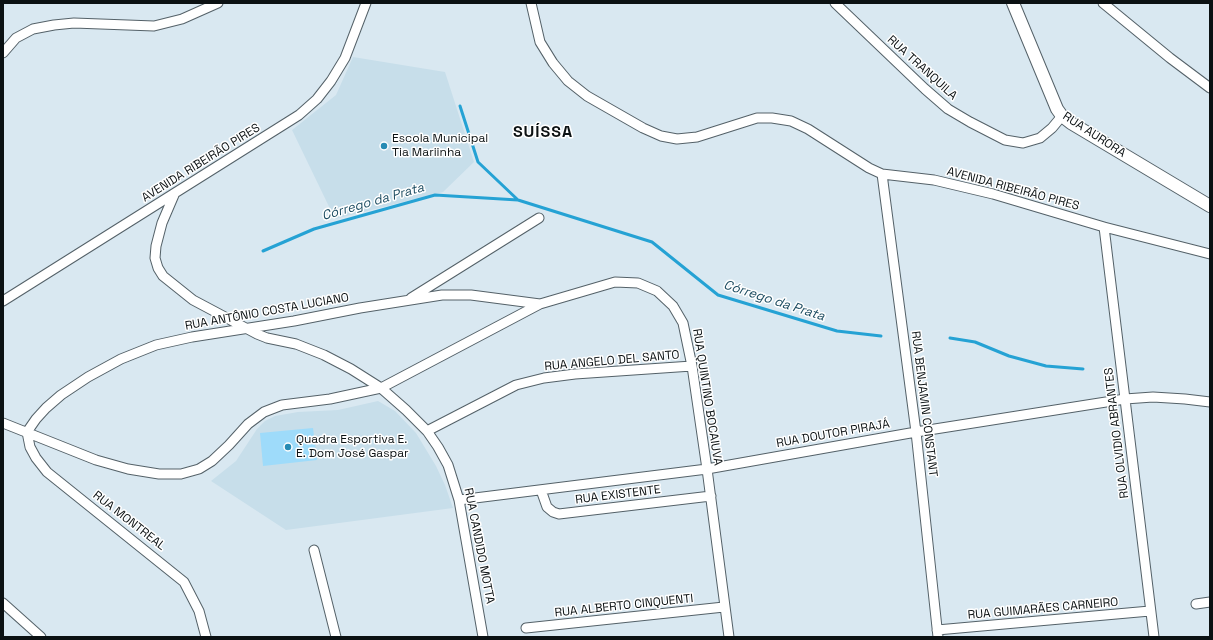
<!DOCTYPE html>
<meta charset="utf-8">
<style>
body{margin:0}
#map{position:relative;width:1213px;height:640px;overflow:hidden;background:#d9e8f1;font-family:"Space Grotesk",sans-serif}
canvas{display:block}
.frame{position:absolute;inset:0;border:4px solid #0b1113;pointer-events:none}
</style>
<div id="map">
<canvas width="1213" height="640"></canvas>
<div class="frame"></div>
</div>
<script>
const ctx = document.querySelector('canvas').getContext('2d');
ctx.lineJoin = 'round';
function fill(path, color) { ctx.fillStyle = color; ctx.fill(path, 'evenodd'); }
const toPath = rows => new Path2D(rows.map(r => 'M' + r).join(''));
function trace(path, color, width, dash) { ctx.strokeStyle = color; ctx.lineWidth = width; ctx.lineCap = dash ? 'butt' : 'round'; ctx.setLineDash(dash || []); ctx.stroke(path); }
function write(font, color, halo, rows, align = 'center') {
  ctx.font = font + ' "Space Grotesk",sans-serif'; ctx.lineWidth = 3; ctx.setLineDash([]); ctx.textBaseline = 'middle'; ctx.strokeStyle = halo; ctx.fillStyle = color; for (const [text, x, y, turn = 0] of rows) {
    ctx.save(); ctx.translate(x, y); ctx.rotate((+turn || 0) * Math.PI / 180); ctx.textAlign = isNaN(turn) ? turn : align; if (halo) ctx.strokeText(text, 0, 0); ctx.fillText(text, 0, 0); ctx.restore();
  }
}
const built = toPath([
 [353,57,445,72,474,162,443,192,335,219,292,130,336,95],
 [378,401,395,411,416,433,436,466,445,485,453,508,286,530,211,481,236,461,257,429,265,421,275,416,298,412,338,410]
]);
const green = toPath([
 [313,428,317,460,263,466,260,433]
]);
const stream = toPath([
 [460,106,478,162,518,200],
 [263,251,314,229,435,195,518,200,652,242,718,295,837,331,881,336],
 [950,338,975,342,1009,356,1046,366,1083,369]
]);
const minor = toPath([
 [531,3,540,42,553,63,568,81,587,96,643,128,661,136,677,139,697,137,757,118,772,118,791,121,808,129,869,168,882,174,934,180,993,194,1104,227,1210,254],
 [835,3,925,89,948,109,970,122,1005,140,1023,143,1040,138,1052,128,1062,116],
 [1103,3,1170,58,1210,88],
 [3,53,16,38,33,29,54,25,74,23,154,26,182,19,218,3],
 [882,174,916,432,938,637],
 [174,195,162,223,156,246,155,258,158,268,163,276,193,300,257,334,267,338,296,344,324,355,351,369,381,388,406,410,427,431,438,447,448,465,459,500,483,637],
 [1104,227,1154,637],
 [411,298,539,218],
 [3,301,299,115,317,99,331,81,345,58,366,3],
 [3,423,96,460,128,469,159,474,181,474,199,469,212,461,229,445,248,424,264,412,282,405,330,399,381,388,540,304,615,282,638,283,657,291,673,306,683,323,692,366,707,469,729,637],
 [427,431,516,385,544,378,575,374,692,366],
 [541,490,547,507,553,512,559,514,711,496],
 [459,500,707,469,916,432,1125,399,1153,397,1185,399,1210,402],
 [314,550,336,637],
 [3,603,41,637],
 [1196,604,1210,602],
 [526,628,724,607],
 [937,630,1150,611],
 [206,637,199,611,184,582,47,472,36,458,30,447,27,432,36,419,46,408,61,395,88,377,121,359,156,345,192,337,294,321,360,308,442,295,471,295,540,304]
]);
const tertiary = toPath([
 [1013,3,1057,109,1062,116,1071,123,1210,206]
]);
const markers = [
 [384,146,4,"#268bb4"],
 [288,447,4,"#268bb4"]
];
const streetNames = [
 ["RUA TRANQUILA",922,68,42],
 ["RUA AURORA",1094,135,33],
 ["AVENIDA RIBEIRÃO PIRES",201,163,-32],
 ["AVENIDA RIBEIRÃO PIRES",1013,189,15],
 ["RUA ANTÔNIO COSTA LUCIANO",267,312,-10],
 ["RUA ANGELO DEL SANTO",612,361,-5],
 ["RUA QUINTINO BOCAIUVA",707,397,81],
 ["RUA BENJAMIN CONSTANT",924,404,83],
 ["RUA OLVIDIO ABRANTES",1117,433,-97],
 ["RUA DOUTOR PIRAJÁ",833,434,-10],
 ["RUA EXISTENTE",618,495,-7],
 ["RUA MONTREAL",129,521,38],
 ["RUA CANDIDO MOTTA",479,546,79],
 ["RUA ALBERTO CINQUENTI",624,606,-6],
 ["RUA GUIMARÃES CARNEIRO",1043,609,-5]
];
const poiNames = [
 ["Escola Municipal",392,139],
 ["Tia Mariinha",392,153],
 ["Quadra Esportiva E.",296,440],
 ["E. Dom José Gaspar",296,454]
];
const waterNames = [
 ["Córrego da Prata",373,202,-16],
 ["Córrego da Prata",774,301,18]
];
const districtNames = [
 ["SUÍSSA",543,133]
];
fill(built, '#c7deea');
fill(green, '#9edbfa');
trace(stream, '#25a2d4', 3);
trace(minor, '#546168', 11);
trace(tertiary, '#546168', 14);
trace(minor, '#fff', 9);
trace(tertiary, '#fff', 12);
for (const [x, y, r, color] of markers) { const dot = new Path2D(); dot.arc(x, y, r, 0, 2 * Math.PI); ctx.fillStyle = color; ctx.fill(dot); trace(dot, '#fff', 1.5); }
write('12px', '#0b1113', '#fff', streetNames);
write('12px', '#0b1113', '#fff', poiNames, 'left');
write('italic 13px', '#1c4c61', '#fff', waterNames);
ctx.letterSpacing = '1px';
write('bold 16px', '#0b1113', '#fff', districtNames);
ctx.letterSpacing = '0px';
</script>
